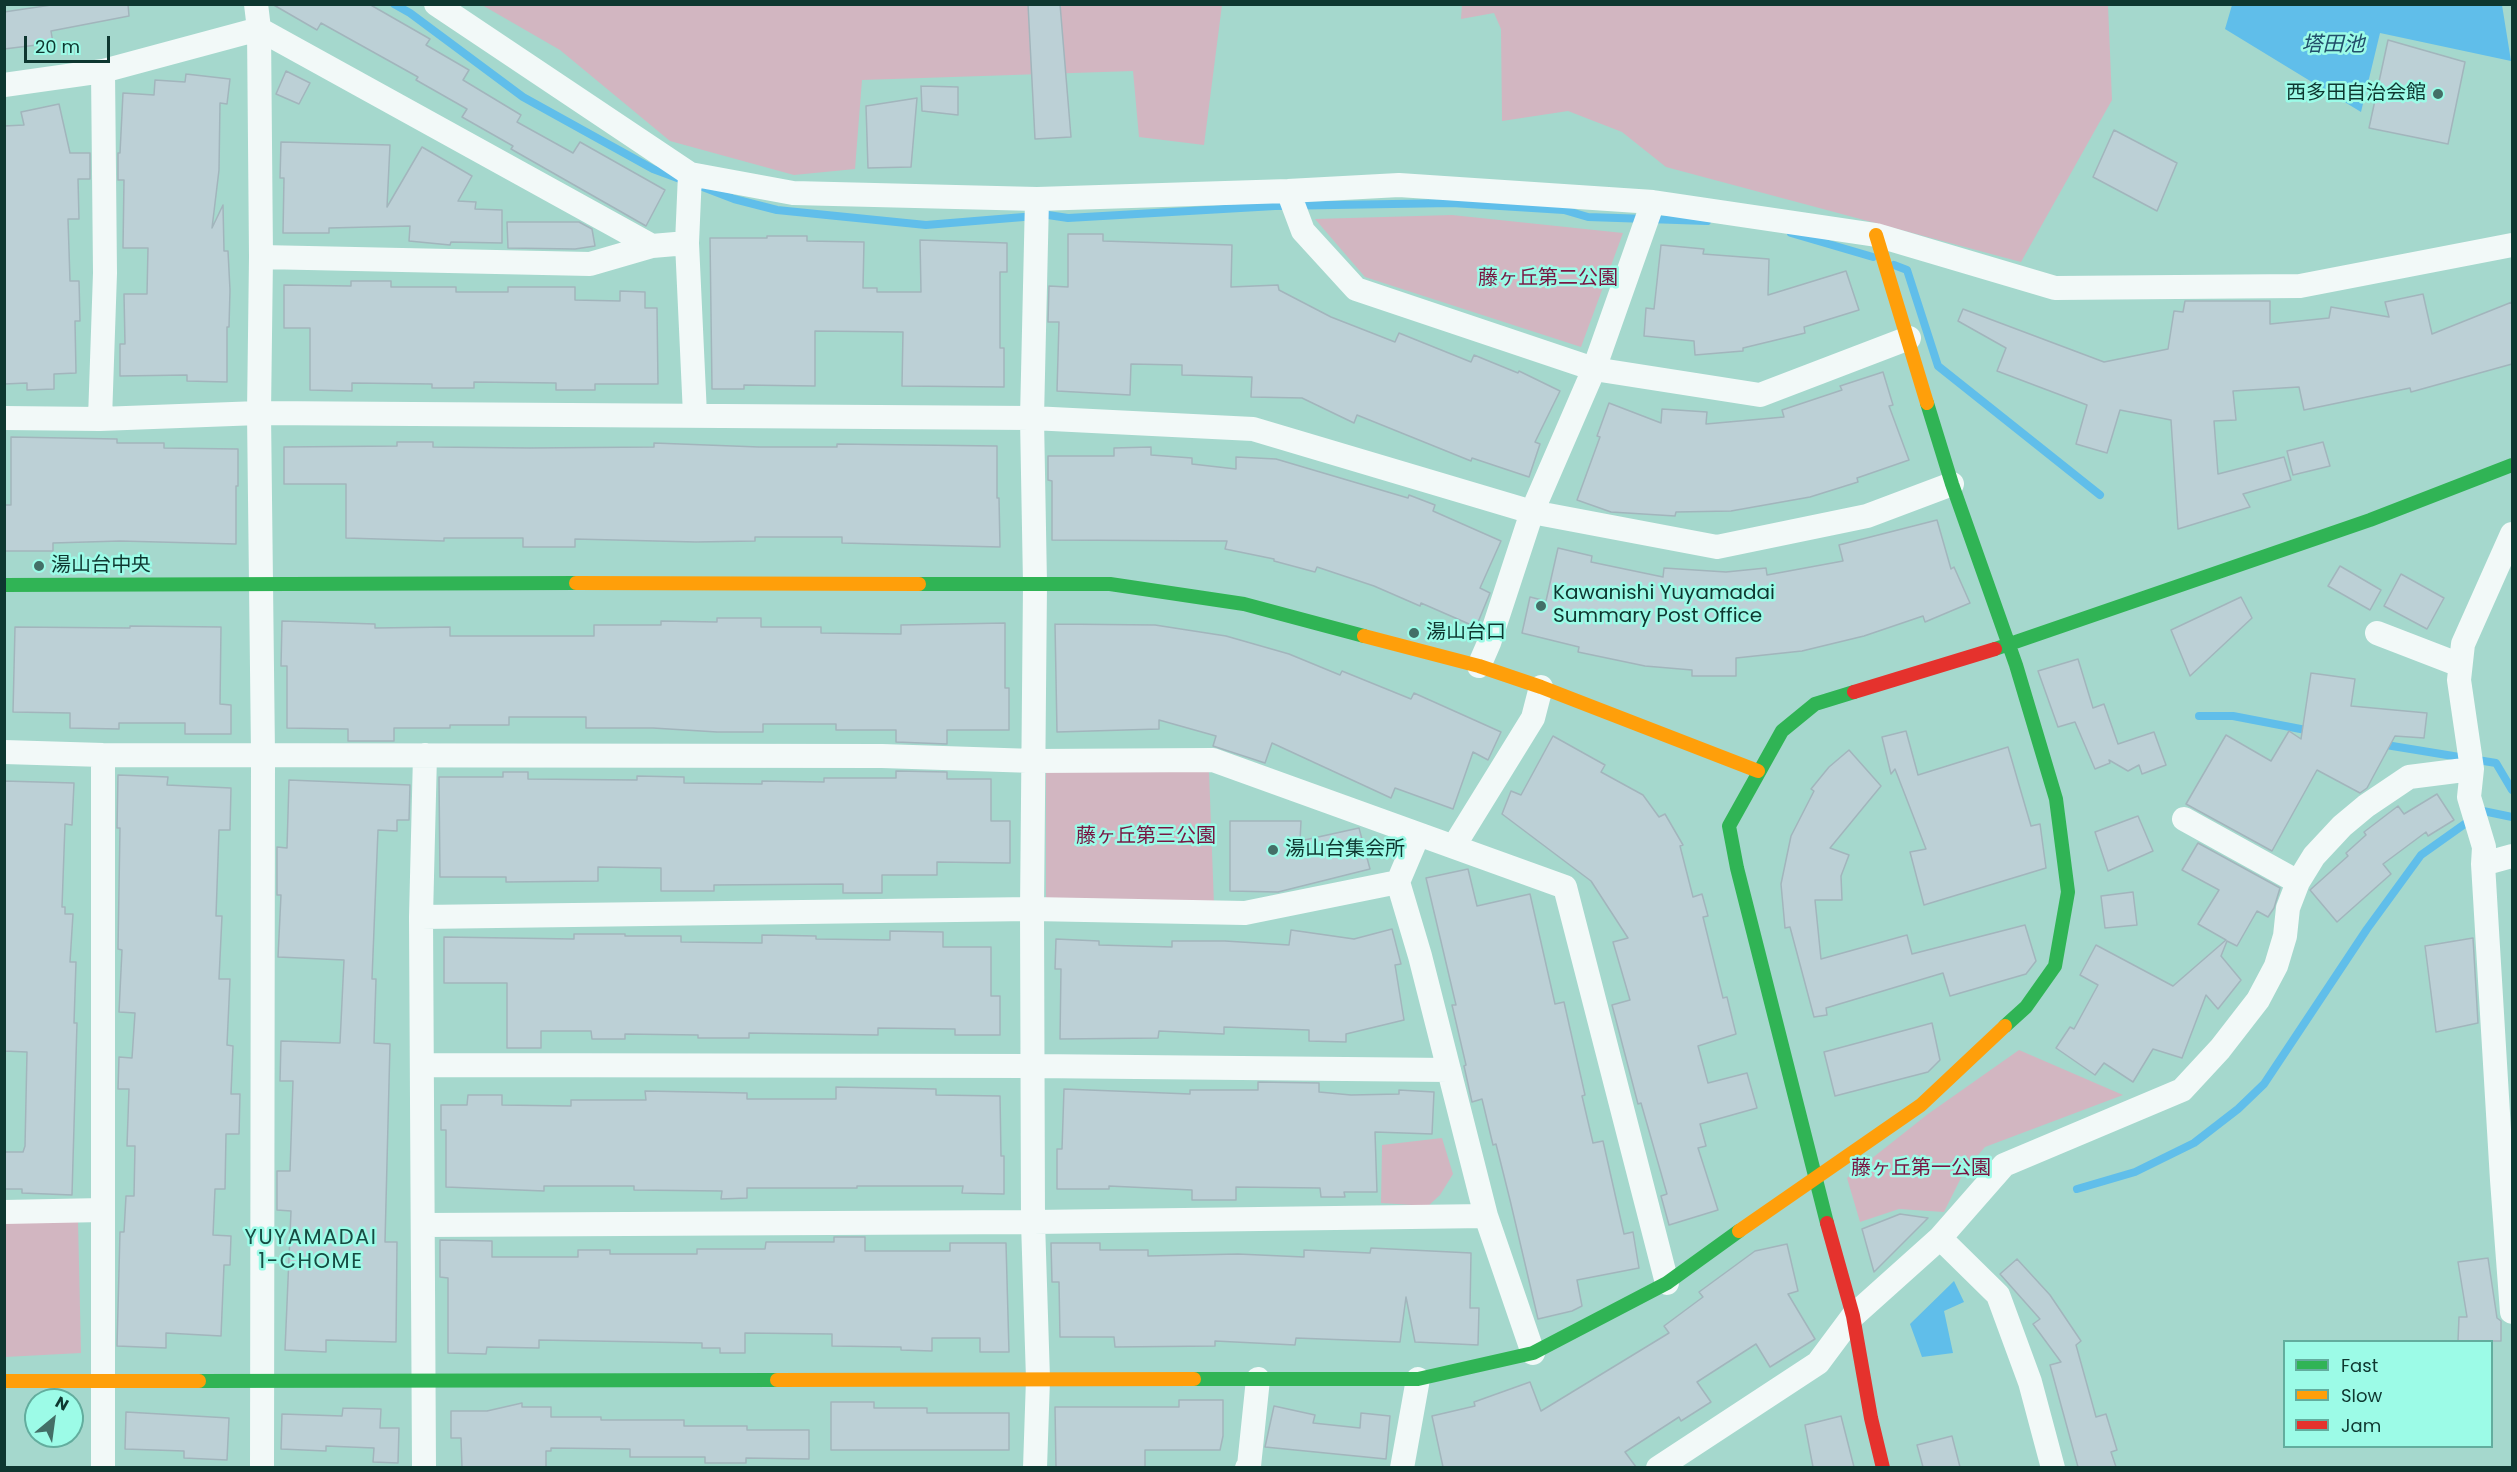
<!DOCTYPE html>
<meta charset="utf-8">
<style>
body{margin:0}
#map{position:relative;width:2517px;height:1472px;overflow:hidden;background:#a5d8cd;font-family:Poppins,sans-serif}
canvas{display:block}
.frame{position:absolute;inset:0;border:6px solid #0e3730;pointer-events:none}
.legend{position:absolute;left:2283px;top:1340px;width:210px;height:108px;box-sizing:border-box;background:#9cfbe7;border:2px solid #63ad9e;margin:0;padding:8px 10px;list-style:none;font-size:18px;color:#0e3730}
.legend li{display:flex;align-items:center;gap:12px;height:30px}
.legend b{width:30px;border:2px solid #63ad9e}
.north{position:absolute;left:24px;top:1388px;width:60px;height:60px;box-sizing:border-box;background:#9cfbe7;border:2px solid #63ad9e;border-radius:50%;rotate:29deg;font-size:16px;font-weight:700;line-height:24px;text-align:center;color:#0e3730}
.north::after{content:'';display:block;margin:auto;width:21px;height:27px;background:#436f67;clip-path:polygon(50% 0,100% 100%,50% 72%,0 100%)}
.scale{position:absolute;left:24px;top:36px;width:86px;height:27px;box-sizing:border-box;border:3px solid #0e3730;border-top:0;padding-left:8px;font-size:18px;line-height:21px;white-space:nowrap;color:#0e3730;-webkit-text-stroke:4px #9cfbe7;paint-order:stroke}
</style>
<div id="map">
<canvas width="2517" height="1472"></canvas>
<div class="frame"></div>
<ul class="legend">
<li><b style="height:8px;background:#30b455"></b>Fast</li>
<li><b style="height:8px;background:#ff9f0a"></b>Slow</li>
<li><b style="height:8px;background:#e5322d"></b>Jam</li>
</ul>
<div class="north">N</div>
<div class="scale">20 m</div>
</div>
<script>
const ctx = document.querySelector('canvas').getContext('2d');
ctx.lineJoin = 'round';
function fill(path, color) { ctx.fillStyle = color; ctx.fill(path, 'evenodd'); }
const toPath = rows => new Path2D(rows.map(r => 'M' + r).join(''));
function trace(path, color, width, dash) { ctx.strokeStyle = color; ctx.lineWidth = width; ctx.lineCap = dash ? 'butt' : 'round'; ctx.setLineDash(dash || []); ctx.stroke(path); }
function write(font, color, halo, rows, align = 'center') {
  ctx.font = font + ' Poppins,"Noto Sans JP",sans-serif'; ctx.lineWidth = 5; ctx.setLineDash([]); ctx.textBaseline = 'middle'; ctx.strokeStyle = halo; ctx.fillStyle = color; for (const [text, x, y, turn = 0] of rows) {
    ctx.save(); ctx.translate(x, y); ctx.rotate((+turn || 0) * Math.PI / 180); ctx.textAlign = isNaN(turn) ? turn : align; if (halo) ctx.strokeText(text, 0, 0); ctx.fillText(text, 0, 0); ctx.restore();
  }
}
const green = toPath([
 [1462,4,2108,5,2112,100,2021,262,1666,167,1622,132,1568,111,1502,121,1501,29,1494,13,1461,19],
 [482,5,1222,5,1204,145,1139,137,1133,71,862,80,855,169,794,175,670,141,560,50],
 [1452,215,1623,233,1581,347,1365,277,1315,219],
 [1209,771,1214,905,1046,899,1046,772],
 [2019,1050,2123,1095,1985,1147,1965,1170,1944,1212,1899,1209,1860,1222,1847,1178,1928,1114],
 [1442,1138,1453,1174,1440,1195,1428,1206,1381,1203,1382,1145],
 [4,1220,78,1220,81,1353,5,1357]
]);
const water = toPath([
 [2232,5,2502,5,2511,61,2380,33,2361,112,2225,29],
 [1954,1281,1964,1302,1944,1311,1953,1353,1922,1357,1910,1324]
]);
const stream = toPath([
 [394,4,410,13,523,97,653,169,680,179],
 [700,186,734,199,777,210,926,225,1048,215,1068,218,1275,206,1452,203,1564,210,1588,217,1707,221],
 [1791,233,1873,257],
 [1894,265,1907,270,1938,366,2100,495],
 [2199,716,2233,716,2311,731],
 [2380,744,2496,763,2512,790],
 [2077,1189,2135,1172,2194,1143,2238,1109,2264,1084,2367,929,2421,855,2483,811,2512,817]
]);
const building = toPath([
 [58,4,128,4,129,16,51,31,53,43,4,49,4,12,58,4],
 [272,4,369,4,430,39,426,45,469,70,463,80,521,115,517,122,573,153,580,142,665,190,646,226,511,149,513,146,462,117,467,109,416,80,418,77,321,23,317,30,272,4],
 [1028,4,1060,4,1071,137,1035,139,1028,4],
 [2388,40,2465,62,2448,144,2369,128,2388,40],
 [286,71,310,83,299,104,276,94,286,71],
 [186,74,230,79,227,104,220,103,219,170,212,228,223,205,224,251,228,251,230,290,229,327,227,327,227,382,187,381,187,375,120,376,120,344,125,344,124,294,147,294,148,248,123,248,124,180,118,180,118,153,120,153,123,93,154,95,155,80,185,82,186,74],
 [921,86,958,87,958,115,922,111,921,86],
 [917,98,911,167,868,168,866,106,917,98],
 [59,104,70,153,90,153,90,179,78,179,79,219,68,219,70,281,79,281,80,321,75,321,76,373,54,374,54,389,27,390,27,383,4,384,4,126,24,125,21,112,59,104],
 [2114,130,2177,163,2157,211,2093,177,2114,130],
 [281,142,390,145,387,207,422,147,472,176,458,201,476,202,475,209,502,210,502,243,451,242,450,245,409,241,410,226,329,228,329,233,283,233,284,178,280,178,281,142],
 [507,222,579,222,592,229,595,246,575,249,508,248,507,222],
 [1068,234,1103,234,1103,241,1232,245,1231,287,1278,285,1279,290,1331,317,1395,342,1399,333,1471,362,1474,355,1518,373,1519,371,1560,391,1535,442,1540,444,1529,477,1472,458,1471,461,1357,415,1354,423,1302,398,1251,397,1252,377,1182,375,1182,365,1131,364,1130,395,1057,391,1059,322,1048,322,1049,286,1068,287,1068,234],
 [767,236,807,236,807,241,864,242,863,288,877,288,877,292,921,292,920,240,1007,243,1007,272,1000,272,1000,348,1004,348,1004,387,902,386,903,332,815,331,815,386,744,385,744,389,712,389,710,238,767,238,767,236],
 [1661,245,1704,249,1703,254,1769,259,1768,295,1846,271,1859,310,1804,327,1805,333,1743,348,1743,351,1695,355,1694,341,1644,336,1646,308,1654,309,1661,245],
 [351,281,391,281,391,287,456,287,456,292,508,292,508,287,575,287,575,300,620,301,620,291,645,292,645,308,657,308,658,384,595,384,595,390,556,390,556,383,474,382,474,388,432,388,432,384,352,383,352,391,310,390,310,328,284,328,284,285,351,286,351,281],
 [2423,294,2432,334,2512,302,2512,364,2411,392,2410,388,2304,410,2299,387,2233,391,2236,420,2214,421,2218,474,2284,457,2291,480,2243,494,2250,507,2178,529,2171,420,2120,410,2107,453,2076,444,2087,405,1997,371,2006,348,1958,321,1963,309,2104,362,2168,349,2174,311,2183,312,2185,301,2270,301,2270,324,2329,318,2331,307,2389,317,2385,302,2423,294],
 [1883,372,1893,405,1889,406,1909,460,1857,478,1858,482,1810,497,1731,511,1676,512,1675,516,1611,512,1577,500,1600,437,1597,436,1609,403,1661,423,1662,409,1707,412,1706,424,1784,417,1782,410,1842,390,1840,386,1883,372],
 [11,437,117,439,117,443,164,443,164,448,238,449,238,486,236,486,236,544,120,541,53,543,53,551,4,551,4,505,11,505,11,437],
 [397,442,433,442,433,447,530,448,654,447,654,443,759,447,837,447,837,444,997,446,997,498,999,498,1000,547,842,543,842,537,755,537,755,541,696,542,575,539,575,547,523,547,523,538,444,538,444,541,346,538,346,484,284,484,284,447,397,446,397,442],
 [2323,442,2330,466,2293,475,2287,451,2323,442],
 [1151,447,1151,455,1192,458,1192,464,1236,469,1236,457,1276,459,1408,498,1409,495,1435,505,1433,511,1501,541,1480,588,1490,593,1476,627,1421,603,1420,606,1374,586,1317,567,1315,572,1274,561,1274,559,1225,549,1227,541,1052,540,1052,481,1048,480,1048,456,1114,456,1114,448,1151,447],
 [1937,520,1951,569,1954,567,1970,603,1925,622,1923,616,1864,636,1802,651,1736,658,1736,676,1692,676,1692,670,1645,666,1578,652,1579,647,1522,633,1530,597,1546,601,1558,548,1592,556,1591,562,1663,577,1664,568,1726,572,1766,568,1767,575,1843,561,1839,545,1937,520],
 [2340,566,2381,590,2370,610,2328,586,2340,566],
 [2401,574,2444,598,2427,629,2384,606,2401,574],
 [2241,597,2252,618,2190,676,2171,630,2241,597],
 [717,618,761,618,761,627,821,627,821,633,901,634,901,625,1005,623,1005,688,1009,688,1009,730,947,730,947,744,896,742,896,730,836,730,836,724,763,724,763,732,717,732,653,728,586,728,586,717,509,717,509,725,450,725,450,728,394,728,394,741,348,741,348,729,287,728,287,666,281,666,282,621,375,624,375,628,450,627,450,636,594,636,594,625,661,625,661,621,717,622,717,618],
 [1055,624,1155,625,1226,636,1289,654,1340,675,1342,671,1411,699,1414,693,1501,732,1488,760,1473,752,1453,809,1395,788,1391,798,1272,743,1265,763,1213,746,1216,736,1159,720,1159,729,1057,732,1055,624],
 [130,626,221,627,220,704,231,705,231,734,185,734,185,723,119,723,119,729,70,728,70,713,13,712,15,627,130,628,130,626],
 [2078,659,2093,708,2104,704,2118,744,2154,732,2166,765,2142,774,2139,765,2128,771,2109,760,2110,763,2095,769,2075,722,2058,727,2038,671,2078,659],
 [2311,673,2355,679,2351,706,2427,713,2424,738,2395,736,2367,788,2360,793,2317,770,2272,851,2186,804,2226,735,2271,761,2289,731,2301,739,2311,673],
 [1906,731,1918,775,2008,747,2031,826,2040,824,2046,868,1924,905,1910,852,1926,849,1895,769,1891,774,1882,737,1906,731],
 [1553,736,1605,765,1601,772,1643,795,1659,817,1665,814,1683,845,1680,846,1693,897,1702,894,1708,916,1703,917,1723,998,1727,997,1736,1034,1698,1046,1708,1083,1747,1073,1757,1108,1700,1124,1706,1146,1698,1148,1718,1210,1669,1225,1661,1196,1667,1194,1641,1103,1638,1104,1612,1005,1630,1000,1613,942,1628,938,1591,881,1502,814,1511,791,1521,795,1553,736],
 [1849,750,1881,786,1830,848,1849,855,1841,876,1842,900,1815,900,1821,959,1907,935,1912,954,2025,925,2036,961,2026,974,1950,996,1943,973,1826,1008,1827,1015,1814,1017,1790,927,1785,928,1781,884,1791,836,1814,791,1811,789,1829,767,1849,750],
 [896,771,947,772,947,779,991,779,991,821,1010,821,1010,863,937,862,937,875,882,875,882,893,843,893,843,884,714,885,714,891,661,891,661,868,598,867,598,881,506,882,506,877,440,877,439,777,503,777,503,772,528,772,528,779,637,780,637,776,684,777,684,783,762,784,762,781,824,782,824,778,896,778,896,771],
 [118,775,168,777,167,785,231,788,230,830,219,830,216,916,222,916,219,979,230,979,227,1045,233,1046,231,1094,240,1094,239,1134,226,1134,225,1189,215,1189,213,1235,231,1236,230,1265,224,1265,221,1336,166,1333,166,1348,117,1346,120,1232,124,1232,126,1196,134,1196,135,1146,127,1146,129,1089,118,1089,119,1057,132,1058,135,1013,119,1012,122,950,118,949,120,828,117,828,118,775],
 [289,780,410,785,409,820,397,820,397,831,378,830,372,979,376,979,374,1043,390,1044,385,1242,397,1242,396,1342,326,1340,326,1352,285,1350,291,1211,277,1210,277,1171,290,1171,293,1081,280,1081,281,1041,340,1043,344,960,278,957,281,895,277,895,277,847,287,848,289,780],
 [4,781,74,783,72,825,65,824,62,907,65,907,65,914,73,914,70,962,76,962,74,1023,77,1023,72,1195,22,1193,22,1189,4,1189,4,1152,23,1152,25,1146,27,1052,4,1051,4,781],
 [2437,794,2454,820,2428,836,2426,832,2383,864,2391,874,2337,922,2310,890,2348,856,2346,853,2366,835,2364,832,2398,806,2404,814,2437,794],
 [2138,816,2153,851,2108,871,2095,832,2138,816],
 [1230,821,1301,821,1300,841,1359,828,1370,869,1278,892,1230,891,1230,821],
 [2198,843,2280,888,2274,908,2268,917,2257,911,2237,946,2227,941,2221,956,2241,980,2218,1009,2206,995,2182,1058,2153,1049,2133,1082,2104,1063,2095,1075,2056,1048,2070,1027,2074,1029,2098,985,2080,975,2096,945,2173,986,2226,940,2198,924,2219,890,2182,870,2198,843],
 [1468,869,1477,906,1530,894,1555,1004,1564,1002,1585,1095,1582,1096,1593,1143,1603,1141,1624,1234,1633,1232,1639,1268,1577,1280,1582,1306,1572,1311,1538,1319,1510,1200,1496,1144,1493,1145,1482,1099,1472,1102,1464,1066,1466,1065,1452,1005,1456,1005,1426,878,1468,869],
 [2133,892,2137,925,2105,928,2101,896,2133,892],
 [1392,929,1401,964,1395,965,1404,1020,1346,1034,1346,1042,1309,1041,1309,1030,1224,1027,1224,1034,1159,1031,1158,1038,1060,1039,1061,969,1055,969,1056,939,1099,941,1099,945,1172,947,1172,941,1225,941,1289,945,1291,930,1354,939,1392,929],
 [890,931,943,932,943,947,991,947,991,996,1000,996,1000,1035,955,1035,955,1029,878,1028,878,1035,749,1033,749,1038,698,1038,698,1035,625,1034,625,1039,592,1039,591,1031,541,1031,541,1048,507,1048,507,983,444,983,444,937,574,939,574,934,625,934,625,936,681,936,681,942,762,943,762,935,816,936,816,939,890,940,890,931],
 [2473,938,2478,1023,2436,1032,2425,946,2473,938],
 [1932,1023,1940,1060,1928,1072,1835,1096,1824,1052,1932,1023],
 [1258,1082,1319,1083,1319,1092,1351,1095,1399,1094,1399,1090,1434,1092,1432,1134,1375,1132,1377,1192,1344,1192,1345,1197,1321,1197,1320,1188,1236,1187,1236,1200,1192,1200,1192,1190,1109,1186,1109,1189,1057,1189,1057,1149,1062,1149,1064,1089,1190,1094,1190,1090,1258,1090,1258,1082],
 [836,1087,936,1089,936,1095,1000,1096,1001,1156,1004,1156,1004,1194,962,1193,963,1186,857,1186,857,1188,747,1188,747,1198,721,1199,722,1191,634,1190,634,1186,544,1186,544,1191,446,1187,446,1130,441,1130,441,1105,467,1105,468,1095,502,1095,502,1105,571,1106,571,1100,646,1100,645,1091,747,1093,747,1099,836,1099,836,1087],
 [1900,1214,1928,1218,1874,1272,1862,1229,1900,1214],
 [834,1237,865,1237,865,1251,950,1251,950,1243,1006,1243,1009,1352,980,1352,980,1338,932,1338,932,1351,901,1350,901,1347,832,1346,832,1334,745,1333,745,1353,720,1353,720,1348,702,1348,702,1343,539,1340,539,1348,487,1347,486,1354,448,1353,448,1278,440,1277,440,1240,492,1241,492,1257,578,1257,578,1250,610,1250,610,1254,697,1254,697,1249,765,1249,766,1242,834,1242,834,1237],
 [1051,1243,1100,1243,1100,1250,1148,1250,1148,1256,1238,1254,1304,1257,1304,1250,1370,1253,1371,1248,1471,1253,1470,1308,1479,1308,1478,1345,1415,1342,1406,1297,1400,1342,1296,1338,1295,1345,1215,1341,1215,1346,1115,1347,1114,1337,1060,1337,1059,1282,1052,1282,1051,1243],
 [1787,1244,1798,1291,1788,1294,1815,1339,1770,1367,1756,1344,1697,1382,1711,1402,1681,1421,1679,1417,1625,1452,1636,1467,1443,1467,1432,1416,1475,1406,1474,1402,1530,1382,1541,1411,1669,1333,1664,1326,1703,1297,1699,1292,1755,1251,1787,1244],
 [2488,1258,2497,1318,2501,1321,2501,1341,2458,1341,2459,1317,2467,1317,2458,1262,2488,1258],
 [2017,1259,2050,1295,2081,1341,2076,1345,2096,1417,2106,1414,2117,1450,2111,1452,2116,1467,2078,1467,2050,1365,2061,1362,2033,1324,2040,1319,2000,1274,2017,1259],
 [1179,1400,1223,1400,1223,1436,1220,1450,1145,1450,1145,1467,1056,1467,1055,1407,1179,1407,1179,1400],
 [831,1402,874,1402,874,1408,927,1408,927,1413,1009,1413,1009,1450,831,1450,831,1402],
 [522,1403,522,1407,551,1407,551,1417,601,1417,601,1420,684,1420,684,1426,747,1426,747,1430,809,1430,809,1459,746,1458,746,1463,705,1463,705,1457,630,1457,630,1449,551,1448,551,1451,546,1451,546,1467,462,1467,461,1438,451,1438,451,1411,487,1411,522,1403],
 [1274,1406,1315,1415,1313,1423,1360,1428,1361,1413,1390,1416,1386,1459,1265,1447,1274,1406],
 [343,1408,381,1409,380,1428,399,1428,398,1463,373,1462,374,1448,326,1446,326,1451,281,1449,282,1414,342,1416,343,1408],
 [126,1412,229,1418,227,1460,184,1458,184,1451,125,1449,126,1412],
 [1841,1416,1854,1467,1813,1467,1805,1425,1841,1416],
 [1952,1436,1960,1467,1923,1467,1917,1445,1952,1436]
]);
const street = toPath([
 [256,4,259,29,261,257,259,413,263,754,262,1468],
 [436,4,690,174,793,193,1037,199,1288,191,1399,185,1653,202,1876,235,2055,288,2300,286,2512,245],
 [4,85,103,71,259,29,652,246,687,243],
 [690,174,687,243,695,415],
 [1288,191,1303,231,1356,289,1594,369,1760,395,1909,338],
 [261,257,590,264,652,246],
 [4,418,100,419,259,413,1032,418,1253,429,1532,512,1717,547,1867,516,1952,484],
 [100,419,105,273,103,71],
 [2512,534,2463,644,2459,680,2472,769,2469,797,2484,847,2483,864,2502,1180,2512,1312],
 [2377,633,2460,665],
 [1479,666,1489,643,1532,512,1594,369,1653,202],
 [4,752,103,755,882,756,1034,761,1213,760,1565,887,1667,1283],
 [103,755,103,1468],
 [2184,819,2298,882],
 [1454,846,1533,718,1541,687],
 [2483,864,2512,856],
 [1398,882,1420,956,1486,1216,1533,1353],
 [421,917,1032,909,1245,913,1398,882,1418,835],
 [423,1065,1033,1066,1449,1070],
 [4,1212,103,1210],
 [424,1225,1033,1222,1486,1216],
 [1940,1238,1998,1295,2030,1382,2053,1468],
 [424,1468,421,917,425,755],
 [1035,1468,1038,1379,1033,1222,1032,909,1035,584,1032,418,1037,199],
 [1247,1468,1249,1466,1258,1379],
 [1402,1468,1418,1379],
 [1658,1468,1818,1363,1853,1316,1940,1238,2004,1165,2182,1090,2220,1049,2258,1000,2276,966,2285,936,2288,908,2298,882,2314,856,2342,826,2366,806,2409,777,2472,769]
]);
const fast = toPath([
 [1927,403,1952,484,2016,665,2056,799,2068,892,2055,966,2026,1007,2005,1026],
 [919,584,1110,584,1244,604,1364,636],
 [4,585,576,583],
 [1995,649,2370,520,2512,465],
 [1827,1223,1737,868,1729,826,1782,731,1815,704,1854,692],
 [1194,1379,1418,1379,1533,1353,1667,1283,1739,1231],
 [199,1381,777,1380]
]);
const slow = toPath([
 [1876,235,1927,403],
 [576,583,919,584],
 [1364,636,1479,666,1541,687,1758,771],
 [1739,1231,1921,1105,2005,1026],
 [777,1380,1194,1379],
 [4,1381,199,1381]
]);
const jam = toPath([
 [1854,692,1995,649],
 [1827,1223,1853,1316,1871,1418,1883,1468]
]);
const markers = [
 [2438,94,6,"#436f67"],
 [39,566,6,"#436f67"],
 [1541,606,6,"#436f67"],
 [1414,633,6,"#436f67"],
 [1273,850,6,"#436f67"]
];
const poiNames = [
 ["西多田自治会館",2426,94,"right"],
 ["湯山台中央",51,566],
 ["Kawanishi Yuyamadai",1553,594],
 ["Summary Post Office",1553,617],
 ["湯山台口",1426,633],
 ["湯山台集会所",1285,850]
];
const parkNames = [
 ["藤ヶ丘第二公園",1548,279],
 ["藤ヶ丘第三公園",1146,837],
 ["藤ヶ丘第一公園",1921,1169]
];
const waterNames = [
 ["塔田池",2333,46]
];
const neighbourhoodNames = [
 ["YUYAMADAI",311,1239],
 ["1-CHOME",311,1263]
];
fill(green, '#d2b6c1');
fill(water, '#60beea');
trace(stream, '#60beea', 8);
fill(building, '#bcd0d6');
trace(building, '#a2b5bc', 1.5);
trace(street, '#f2f9f8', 24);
trace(fast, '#30b455', 14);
trace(slow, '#ff9f0a', 14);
trace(jam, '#e5322d', 14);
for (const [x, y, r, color] of markers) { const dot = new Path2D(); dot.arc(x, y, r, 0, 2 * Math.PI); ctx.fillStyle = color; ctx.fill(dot); trace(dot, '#9cfbe7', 2); }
write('20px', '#0e3730', '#9cfbe7', poiNames, 'left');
write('20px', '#781642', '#9cfbe7', parkNames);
write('italic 21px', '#224e6b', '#9cfbe7', waterNames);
ctx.letterSpacing = '1.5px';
write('21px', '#174b42', '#9cfbe7', neighbourhoodNames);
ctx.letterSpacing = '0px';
</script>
